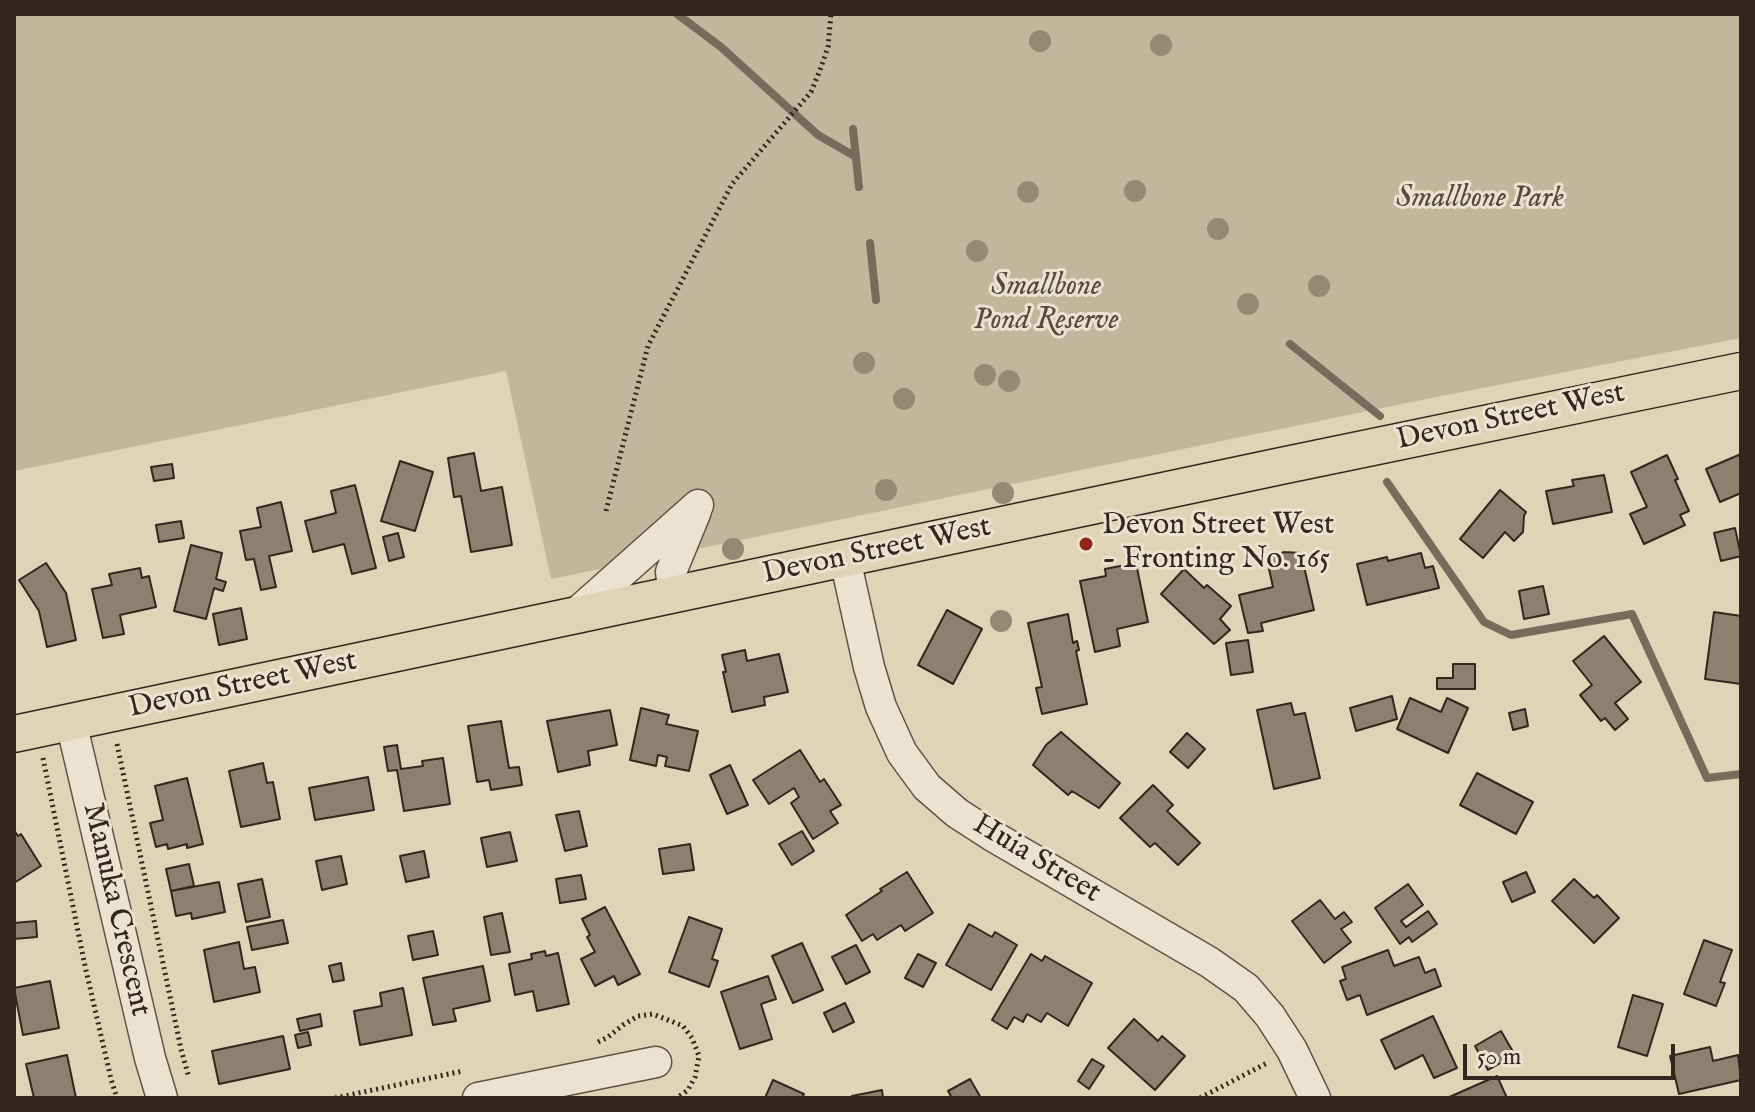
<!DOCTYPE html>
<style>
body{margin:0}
#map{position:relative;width:1755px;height:1112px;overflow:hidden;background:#e0d4b7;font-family:"IM FELL English",serif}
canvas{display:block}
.frame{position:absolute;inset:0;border:16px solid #34261f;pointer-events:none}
.scale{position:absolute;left:1463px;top:1044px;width:212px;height:36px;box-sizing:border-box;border:4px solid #34261f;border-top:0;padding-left:10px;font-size:24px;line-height:28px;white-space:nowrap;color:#34261f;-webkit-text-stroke:6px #ebe3d0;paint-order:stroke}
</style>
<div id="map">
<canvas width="1755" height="1112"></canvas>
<div class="frame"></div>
<div class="scale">50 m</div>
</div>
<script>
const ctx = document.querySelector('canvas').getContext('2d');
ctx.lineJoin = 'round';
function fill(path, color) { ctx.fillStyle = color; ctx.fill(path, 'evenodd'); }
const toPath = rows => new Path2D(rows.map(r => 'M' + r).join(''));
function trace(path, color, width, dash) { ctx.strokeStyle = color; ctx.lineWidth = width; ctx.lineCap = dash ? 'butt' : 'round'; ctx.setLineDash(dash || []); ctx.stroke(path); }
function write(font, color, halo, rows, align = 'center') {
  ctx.font = font + ' "IM FELL English",serif'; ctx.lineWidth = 6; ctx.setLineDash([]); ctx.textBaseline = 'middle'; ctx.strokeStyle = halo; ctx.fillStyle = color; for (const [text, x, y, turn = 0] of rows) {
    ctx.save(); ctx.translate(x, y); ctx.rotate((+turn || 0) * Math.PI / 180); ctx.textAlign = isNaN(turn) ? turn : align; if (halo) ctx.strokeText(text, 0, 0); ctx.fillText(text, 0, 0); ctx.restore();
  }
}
const green = toPath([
 [14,14,1741,14,1741,338,1431,398,551,579,506,371,14,471]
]);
const stream = toPath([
 [677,14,721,47,818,135,856,157],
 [853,129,859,187],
 [870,243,876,300],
 [1290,344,1380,416],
 [1387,482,1484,622,1511,635,1632,614,1707,778,1741,774]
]);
const building = toPath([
 [474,453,481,491,502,487,512,545,471,552,461,496,454,497,448,458,474,453],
 [1741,454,1741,493,1720,502,1706,469,1741,454],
 [1667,455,1678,479,1675,480,1689,511,1680,515,1685,525,1644,544,1630,514,1647,507,1631,472,1667,455],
 [400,461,433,472,415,531,381,521,400,461],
 [172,464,174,478,154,481,151,467,172,464],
 [1604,475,1612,512,1553,524,1546,491,1574,486,1572,480,1604,475],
 [355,485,376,568,352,574,344,544,313,552,305,521,336,513,331,491,355,485],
 [1500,490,1526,512,1524,516,1523,532,1514,541,1505,532,1483,558,1460,539,1500,490],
 [281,502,292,551,269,556,276,587,261,590,254,559,246,560,240,531,261,527,257,508,281,502],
 [181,521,184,538,159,542,156,525,181,521],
 [1735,528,1741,556,1721,561,1714,533,1735,528],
 [398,533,404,557,389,561,383,537,398,533],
 [191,545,222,553,216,579,226,582,223,591,214,588,206,619,174,611,191,545],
 [1284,552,1301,553,1314,610,1261,623,1263,631,1248,633,1239,595,1273,587,1267,560,1284,552],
 [1421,553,1425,568,1433,566,1439,588,1367,605,1357,564,1387,557,1388,561,1421,553],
 [46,563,66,593,76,640,47,647,39,611,19,580,46,563],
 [1136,563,1148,622,1117,629,1120,646,1095,652,1080,581,1106,576,1105,569,1136,563],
 [140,568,142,578,149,576,156,607,120,615,124,634,103,638,92,589,112,585,109,574,140,568],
 [1184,569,1204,588,1207,585,1231,606,1220,619,1230,630,1214,644,1161,594,1184,569],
 [1543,586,1549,614,1524,619,1519,591,1543,586],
 [241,608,247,639,219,645,213,614,241,608],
 [947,610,982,629,953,684,918,665,947,610],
 [1714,612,1741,616,1741,684,1705,679,1714,612],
 [1068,614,1073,643,1077,641,1079,650,1076,651,1087,704,1042,714,1036,688,1042,687,1028,623,1068,614],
 [1604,636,1641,682,1615,703,1628,719,1615,730,1605,718,1601,721,1580,695,1592,685,1573,661,1604,636],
 [1248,640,1253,672,1231,675,1226,643,1248,640],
 [745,650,747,661,779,654,788,692,764,697,765,705,732,712,723,672,726,672,722,655,745,650],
 [1453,664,1475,664,1475,689,1437,689,1437,678,1453,678,1453,664],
 [1392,696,1397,719,1356,731,1350,708,1392,696],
 [1410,698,1441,712,1447,698,1468,708,1448,753,1397,729,1410,698],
 [1291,703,1294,715,1305,713,1320,778,1274,789,1257,710,1291,703],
 [641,708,669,715,666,724,698,731,689,771,665,766,667,757,658,755,656,766,630,760,641,708],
 [1525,709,1528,726,1513,730,1509,713,1525,709],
 [610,710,617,745,588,751,590,765,558,772,547,721,610,710],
 [501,721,509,768,519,767,522,785,491,790,489,780,477,782,468,726,501,721],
 [1061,732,1120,783,1099,808,1072,791,1068,795,1033,765,1046,745,1061,732],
 [1187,733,1205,749,1188,768,1170,752,1187,733],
 [397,745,401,769,423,766,422,761,443,758,450,804,404,811,397,770,388,771,384,747,397,745],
 [800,750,820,782,824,779,841,805,830,811,838,823,813,839,791,803,799,797,794,788,769,804,753,780,800,750],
 [263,763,267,783,273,782,280,819,241,827,229,771,263,763],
 [730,765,748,805,727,814,710,775,730,765],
 [1477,773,1533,802,1516,834,1460,805,1477,773],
 [368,777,374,810,315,820,309,788,368,777],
 [187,778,203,844,187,848,187,844,168,849,167,844,156,847,150,823,163,820,155,786,187,778],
 [1153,785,1173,805,1167,811,1200,843,1178,865,1155,843,1150,847,1120,818,1153,785],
 [579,811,587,846,565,851,556,815,579,811],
 [14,830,18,836,21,834,41,866,14,883,14,830],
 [802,831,814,851,792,865,779,844,802,831],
 [510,832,517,861,487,867,481,838,510,832],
 [690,844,694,870,663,874,659,849,690,844],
 [424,851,429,877,406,882,400,856,424,851],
 [341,856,347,884,322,890,316,861,341,856],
 [189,864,194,886,171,891,166,869,189,864],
 [907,872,933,913,905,931,901,925,877,940,873,934,862,941,846,915,882,891,880,889,907,872],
 [1526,872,1535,892,1512,902,1503,882,1526,872],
 [581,875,586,899,560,903,556,879,581,875],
 [262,879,270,917,246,922,238,884,262,879],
 [1574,879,1594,898,1597,895,1619,918,1594,943,1552,901,1574,879],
 [219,882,225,912,192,919,191,913,176,916,171,891,219,882],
 [1408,884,1423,905,1401,921,1406,927,1428,911,1437,924,1412,942,1409,937,1400,944,1375,908,1408,884],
 [1320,900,1335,919,1344,912,1352,922,1341,929,1351,942,1324,963,1292,921,1320,900],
 [605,907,640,974,618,985,614,976,595,986,581,959,595,952,587,937,590,935,582,919,605,907],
 [502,913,510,952,491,955,484,917,502,913],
 [689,917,722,929,712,959,718,961,709,987,669,972,689,917],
 [283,920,288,943,252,950,247,927,283,920],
 [36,921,37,937,14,939,14,923,36,921],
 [969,924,992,937,995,932,1017,945,991,990,946,965,969,924],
 [433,931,438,955,413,960,408,936,433,931],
 [1704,940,1732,950,1720,982,1725,983,1716,1006,1684,994,1704,940],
 [239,942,244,969,255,967,260,992,214,1002,204,950,239,942],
 [802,943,823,990,793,1003,772,956,802,943],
 [856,945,870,972,846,984,832,957,856,945],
 [1388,950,1394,966,1419,957,1425,973,1435,969,1441,986,1367,1015,1360,995,1347,1000,1340,981,1346,979,1342,967,1388,950],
 [545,951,546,956,558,953,569,1004,537,1011,533,991,515,995,509,964,532,959,531,954,545,951],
 [918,954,936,963,923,987,905,978,918,954],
 [1031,954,1042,961,1045,956,1092,983,1068,1026,1047,1013,1041,1022,1027,1014,1023,1022,1014,1017,1007,1029,992,1020,1031,954],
 [341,963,344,980,333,982,329,966,341,963],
 [483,966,490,1001,453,1009,456,1021,433,1025,423,978,483,966],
 [768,976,776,999,761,1004,772,1039,740,1049,721,992,768,976],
 [50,981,59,1028,23,1035,14,988,50,981],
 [403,988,412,1035,360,1045,354,1011,382,1006,380,993,403,988],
 [1633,995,1663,1004,1647,1056,1618,1047,1633,995],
 [845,1003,854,1022,833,1032,824,1013,845,1003],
 [320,1014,322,1026,300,1031,297,1019,320,1014],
 [1433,1016,1457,1068,1434,1078,1423,1055,1395,1069,1381,1040,1433,1016],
 [1134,1019,1158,1041,1162,1036,1185,1056,1155,1090,1108,1048,1134,1019],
 [1501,1031,1515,1055,1488,1070,1475,1046,1501,1031],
 [308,1032,311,1045,298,1048,295,1035,308,1032],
 [283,1036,290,1069,219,1084,212,1051,283,1036],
 [1710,1047,1713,1061,1738,1055,1741,1080,1679,1094,1670,1056,1710,1047],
 [67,1055,76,1098,34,1098,26,1064,67,1055],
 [1092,1059,1104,1066,1089,1089,1078,1081,1092,1059],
 [1497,1076,1507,1098,1447,1098,1497,1076],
 [970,1079,981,1098,952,1098,948,1091,970,1079],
 [773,1080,804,1094,802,1098,765,1098,773,1080],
 [882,1090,883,1098,853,1098,852,1096,882,1090]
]);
const path = toPath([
 [606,511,648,346,732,184,811,92,820,70,828,47,831,14],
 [117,744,181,1049,189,1078],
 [43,758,85,966,111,1079,117,1098],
 [598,1042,608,1037,623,1025,638,1016,653,1014,683,1026,692,1038,699,1056,695,1077,688,1090,677,1098],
 [335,1098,463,1071],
 [1200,1098,1267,1063]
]);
const minor = toPath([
 [845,559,869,667,881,707,902,753,927,787,957,813,991,835,1209,962,1246,988,1270,1016,1292,1050,1315,1098],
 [674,594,671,572,696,511],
 [573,616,698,505],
 [71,722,150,1058,162,1098],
 [478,1098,656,1062]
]);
const major = toPath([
 [14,734,1281,466,1741,371]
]);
const trees = [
 [1040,41],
 [1161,45],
 [1135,191],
 [1028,192],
 [1218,229],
 [977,251],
 [1319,286],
 [1248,304],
 [864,363],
 [985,375],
 [1009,381],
 [904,399],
 [886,490],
 [1003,493],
 [733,549],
 [1001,621]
];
const markers = [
 [1086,544,8,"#8f2418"]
];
const parkNames = [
 ["Smallbone Park",1480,200],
 ["Smallbone",1046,288],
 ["Pond Reserve",1046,322]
];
const streetNames = [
 ["Devon Street West",1511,418,-12],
 ["Devon Street West",877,552,-12],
 ["Devon Street West",243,686,-12],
 ["Huia Street",1036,860,31],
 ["Manuka Crescent",115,910,77]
];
const poiNames = [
 ["Devon Street West",1102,527],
 ["- Fronting No. 165",1102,561]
];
fill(green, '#c3b69d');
trace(stream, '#786b5b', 8);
fill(building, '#8d806e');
trace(building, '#34261f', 2);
trace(minor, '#5f5245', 33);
trace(major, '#34261f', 39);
trace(path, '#34261f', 5, [2, 4]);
trace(minor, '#ebe3d0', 30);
trace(major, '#e0d4b7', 36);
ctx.fillStyle = '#958874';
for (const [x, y] of trees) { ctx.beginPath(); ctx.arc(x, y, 11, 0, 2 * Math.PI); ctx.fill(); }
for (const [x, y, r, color] of markers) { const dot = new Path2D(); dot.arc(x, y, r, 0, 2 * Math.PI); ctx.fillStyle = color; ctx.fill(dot); trace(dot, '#ebe3d0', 3); }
write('italic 30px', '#584a3e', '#ebe3d0', parkNames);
write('30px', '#34261f', '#ebe3d0', streetNames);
write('30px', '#34261f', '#ebe3d0', poiNames, 'left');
</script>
